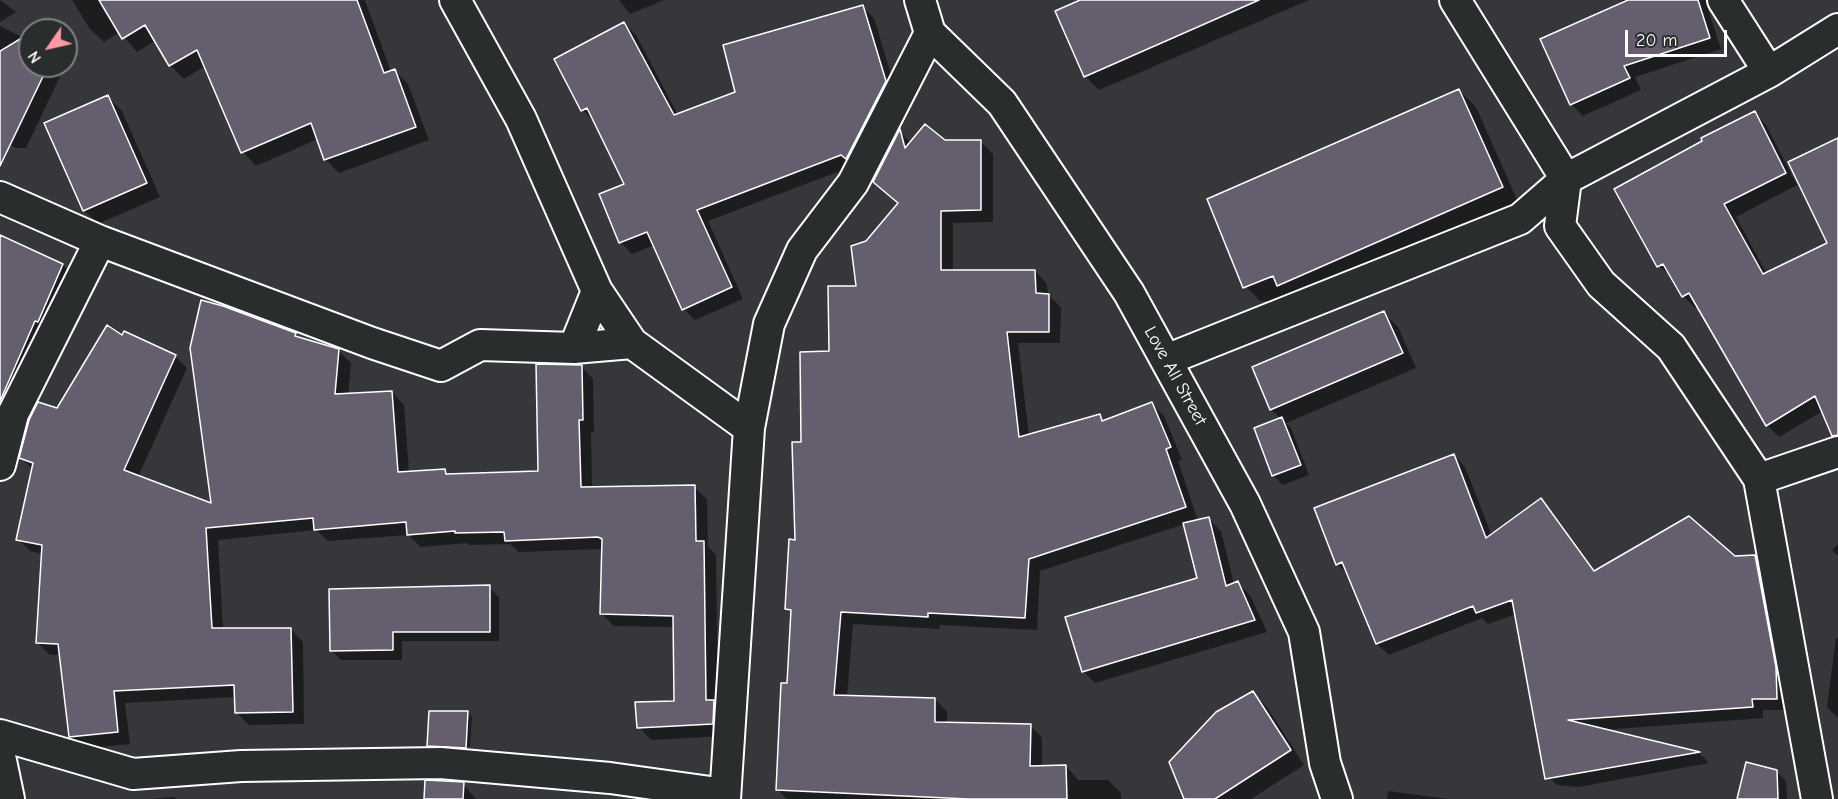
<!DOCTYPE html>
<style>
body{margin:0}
#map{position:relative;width:1838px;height:799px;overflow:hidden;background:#36373b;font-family:"Comic Neue",sans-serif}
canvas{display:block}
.north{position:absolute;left:18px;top:18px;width:60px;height:60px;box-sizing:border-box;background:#2a2d2e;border:2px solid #7f8182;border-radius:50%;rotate:236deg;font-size:16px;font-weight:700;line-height:24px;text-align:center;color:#fff}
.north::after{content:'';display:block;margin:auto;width:21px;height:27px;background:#ff9aa2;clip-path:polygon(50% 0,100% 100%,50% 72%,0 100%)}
.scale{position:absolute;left:1625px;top:30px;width:102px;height:27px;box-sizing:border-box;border:3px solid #fff;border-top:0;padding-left:8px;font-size:18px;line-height:21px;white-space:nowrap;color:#fff;-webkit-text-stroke:4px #2a2d2e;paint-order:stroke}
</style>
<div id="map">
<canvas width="1838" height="799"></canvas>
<div class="north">N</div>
<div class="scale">20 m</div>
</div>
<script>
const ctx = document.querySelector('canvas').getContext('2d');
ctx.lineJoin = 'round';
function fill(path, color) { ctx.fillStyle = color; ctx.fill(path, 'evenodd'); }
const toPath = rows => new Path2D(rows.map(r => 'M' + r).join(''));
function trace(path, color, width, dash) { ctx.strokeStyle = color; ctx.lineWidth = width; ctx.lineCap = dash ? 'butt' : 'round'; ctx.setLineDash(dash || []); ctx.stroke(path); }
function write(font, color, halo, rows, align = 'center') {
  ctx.font = font + ' "Comic Neue",sans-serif'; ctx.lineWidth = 4.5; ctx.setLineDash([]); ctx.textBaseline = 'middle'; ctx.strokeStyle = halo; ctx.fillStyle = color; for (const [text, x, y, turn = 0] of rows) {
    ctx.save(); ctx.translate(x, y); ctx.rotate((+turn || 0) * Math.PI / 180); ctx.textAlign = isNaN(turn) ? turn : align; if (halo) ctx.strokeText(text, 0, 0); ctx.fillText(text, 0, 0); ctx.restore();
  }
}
const shadow = toPath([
 [0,0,16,12,0,22],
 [72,0,365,0,391,72,395,71,408,84,429,140,339,173,325,159,318,139,256,166,243,152,205,66,184,79,170,65,156,40,137,52,120,32,104,42,90,29],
 [619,0,664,0,630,14],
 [1084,0,1309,0,1099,90,1085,76],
 [1622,0,1705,0,1721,49,1635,77,1641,90,1583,116,1571,104,1623,4],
 [862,7,874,18,897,94,853,166,708,221,743,299,695,320,684,309,654,245,632,254,620,242,626,185,594,122,583,110,624,24,636,35,678,115,737,93],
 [0,26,30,41,30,66,65,66,26,148,16,148,0,140],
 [1459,90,1476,107,1519,204,1295,302,1287,294,1270,301,1260,301,1243,283],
 [108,97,122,111,160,197,98,224,84,210],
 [1754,113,1766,125,1797,185,1736,217,1767,274,1829,244,1838,143,1838,439,1823,411,1779,437,1767,425,1699,306,1695,308,1683,296,1672,277,1659,266],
 [900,132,911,143,980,141,993,154,993,222,953,223,953,272,1035,271,1047,284,1048,294,1061,308,1060,343,1018,343,1029,436,1100,416,1105,422,1152,404,1164,416,1182,460,1178,461,1198,521,1208,518,1221,531,1234,584,1237,582,1250,595,1267,632,1095,683,1083,671,1199,579,1185,524,1040,571,1037,630,940,625,939,629,853,624,847,696,935,699,947,712,947,724,1030,725,1042,738,1042,767,1066,766,1078,780,1108,780,1121,793,1121,799,787,799,777,789,789,684,793,614,787,609,796,541,803,444,830,353,857,287,867,242,899,204,875,182],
 [0,237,63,265,75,278,0,457],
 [1384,313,1398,327,1416,368,1286,423,1291,428,1309,475,1283,485,1273,475,1281,419,1271,409],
 [295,334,299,338,338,350,351,363,348,395,392,392,404,405,409,473,445,470,450,475,539,473,581,366,593,379,594,432,591,432,592,488,694,487,707,499,708,547,716,555,718,706,724,736,651,740,639,727,675,702,674,627,614,626,602,614,603,549,519,552,510,544,469,545,467,543,421,547,408,535,328,541,316,530,218,540,223,630,291,629,303,642,304,724,249,725,236,712,236,697,125,703,130,744,83,749,70,736,61,655,50,655,37,642,43,554,30,551,18,539,33,470,21,458,58,410,123,337,175,356,187,368,138,477,213,505],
 [1454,455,1465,467,1492,536,1541,500,1552,511,1596,572,1755,556,1766,568,1787,710,1763,710,1763,718,1603,730,1699,753,1709,763,1578,787,1557,785,1545,773,1516,614,1488,624,1482,618,1389,655,1377,644,1349,575,1337,564],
 [1838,544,1838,556,1832,550],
 [489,587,499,597,499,641,402,641,402,660,341,660,331,650],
 [1836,638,1838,638,1838,718,1827,707],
 [1253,693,1267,707,1304,765,1251,799,1185,799],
 [468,712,472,717,470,747,432,745,432,748,470,750,470,752,433,750,429,745],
 [1776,771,1786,781,1787,799,1739,799],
 [463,784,476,799,425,799],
 [1388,791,1448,799,1387,799],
 [174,797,176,799,151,799]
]);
const building = toPath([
 [99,0,357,0,384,73,395,69,416,127,324,160,311,123,241,153,197,50,169,66,145,25,122,39,99,0],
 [1080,0,1259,0,1084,77,1055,11,1080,0],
 [1628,0,1698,0,1710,38,1624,66,1630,78,1570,105,1540,39,1628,0],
 [863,5,886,81,846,159,841,155,697,210,732,287,682,310,647,232,619,243,599,194,624,184,587,108,581,111,554,59,624,22,674,115,735,92,723,45,863,5],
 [30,33,30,66,48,66,0,166,0,51,30,33],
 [1459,89,1503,187,1277,286,1273,276,1243,288,1207,199,1459,89],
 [108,95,147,183,83,211,44,123,108,95],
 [1755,111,1786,173,1724,204,1763,274,1827,243,1788,162,1838,138,1838,435,1832,436,1815,396,1766,426,1689,293,1682,297,1663,264,1657,267,1614,189,1702,141,1701,138,1755,111],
 [925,124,945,140,981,140,981,210,941,211,941,270,1035,270,1036,293,1049,294,1049,332,1007,332,1019,437,1100,414,1102,421,1152,402,1171,447,1166,449,1186,507,1029,559,1025,618,928,613,928,617,841,612,834,695,935,698,935,722,1031,724,1030,766,1066,765,1067,799,968,799,776,790,781,683,787,683,791,610,785,609,789,539,795,540,792,442,801,442,800,352,829,351,828,286,856,286,851,246,866,241,898,203,873,182,900,129,905,148,925,124],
 [0,235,63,264,38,322,35,321,0,401,0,235],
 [201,300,223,306,296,333,295,336,339,349,335,394,392,391,398,472,445,469,446,474,538,471,536,364,582,365,583,420,579,420,581,487,695,485,696,541,704,541,706,700,714,700,713,724,637,728,635,702,674,701,673,616,600,614,602,539,598,537,505,541,504,532,455,533,455,531,407,535,406,522,314,530,313,518,206,528,212,628,291,628,293,712,235,713,234,685,114,691,118,732,69,737,58,644,36,643,42,545,16,540,33,463,19,458,29,420,38,402,57,408,107,325,122,335,124,331,176,355,124,470,211,503,190,348,201,300],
 [1384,311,1403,353,1270,410,1252,367,1384,311],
 [1282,417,1301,465,1272,476,1254,428,1282,417],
 [1454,454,1486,538,1541,498,1594,571,1689,516,1735,556,1755,555,1776,667,1777,699,1752,699,1753,707,1568,720,1700,752,1545,779,1512,600,1476,613,1473,606,1376,644,1342,562,1336,565,1314,508,1454,454],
 [1209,517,1226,586,1238,581,1255,620,1082,672,1065,617,1197,578,1183,523,1209,517],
 [490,585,490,632,393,632,393,650,330,651,329,589,490,585],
 [1253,691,1291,750,1215,799,1184,799,1169,762,1216,712,1253,691],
 [429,711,468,711,466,748,427,746,429,711],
 [1746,762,1777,770,1778,799,1737,799,1746,762],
 [425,780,464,782,463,799,424,799,425,780]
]);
const street = toPath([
 [455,0,521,119,597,291,632,343,749,428],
 [920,0,930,33,1002,103,1129,293,1245,504,1304,632,1325,763,1337,799],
 [1455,0,1566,179,1560,226,1601,284,1671,347,1759,479,1817,799],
 [1769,72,1838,29],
 [0,197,100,241,13,414,0,465],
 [100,241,372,343,441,366,480,345,574,348,632,343],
 [574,348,597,291],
 [1166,360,1520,219,1566,179,1769,72,1723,0],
 [1759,479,1838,452],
 [0,735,133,774,241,766,440,763,610,778,725,794],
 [0,756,9,799],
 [725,799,749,428,769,324,802,250,853,183,930,33]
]);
const streetNames = [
 ["Love All Street",1175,376,61]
];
fill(shadow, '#0007');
fill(building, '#655e6f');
trace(building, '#fff', 1.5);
trace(street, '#fff', 34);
trace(street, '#2a2d2e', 30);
write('18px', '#fff', '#2a2d2e', streetNames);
</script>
